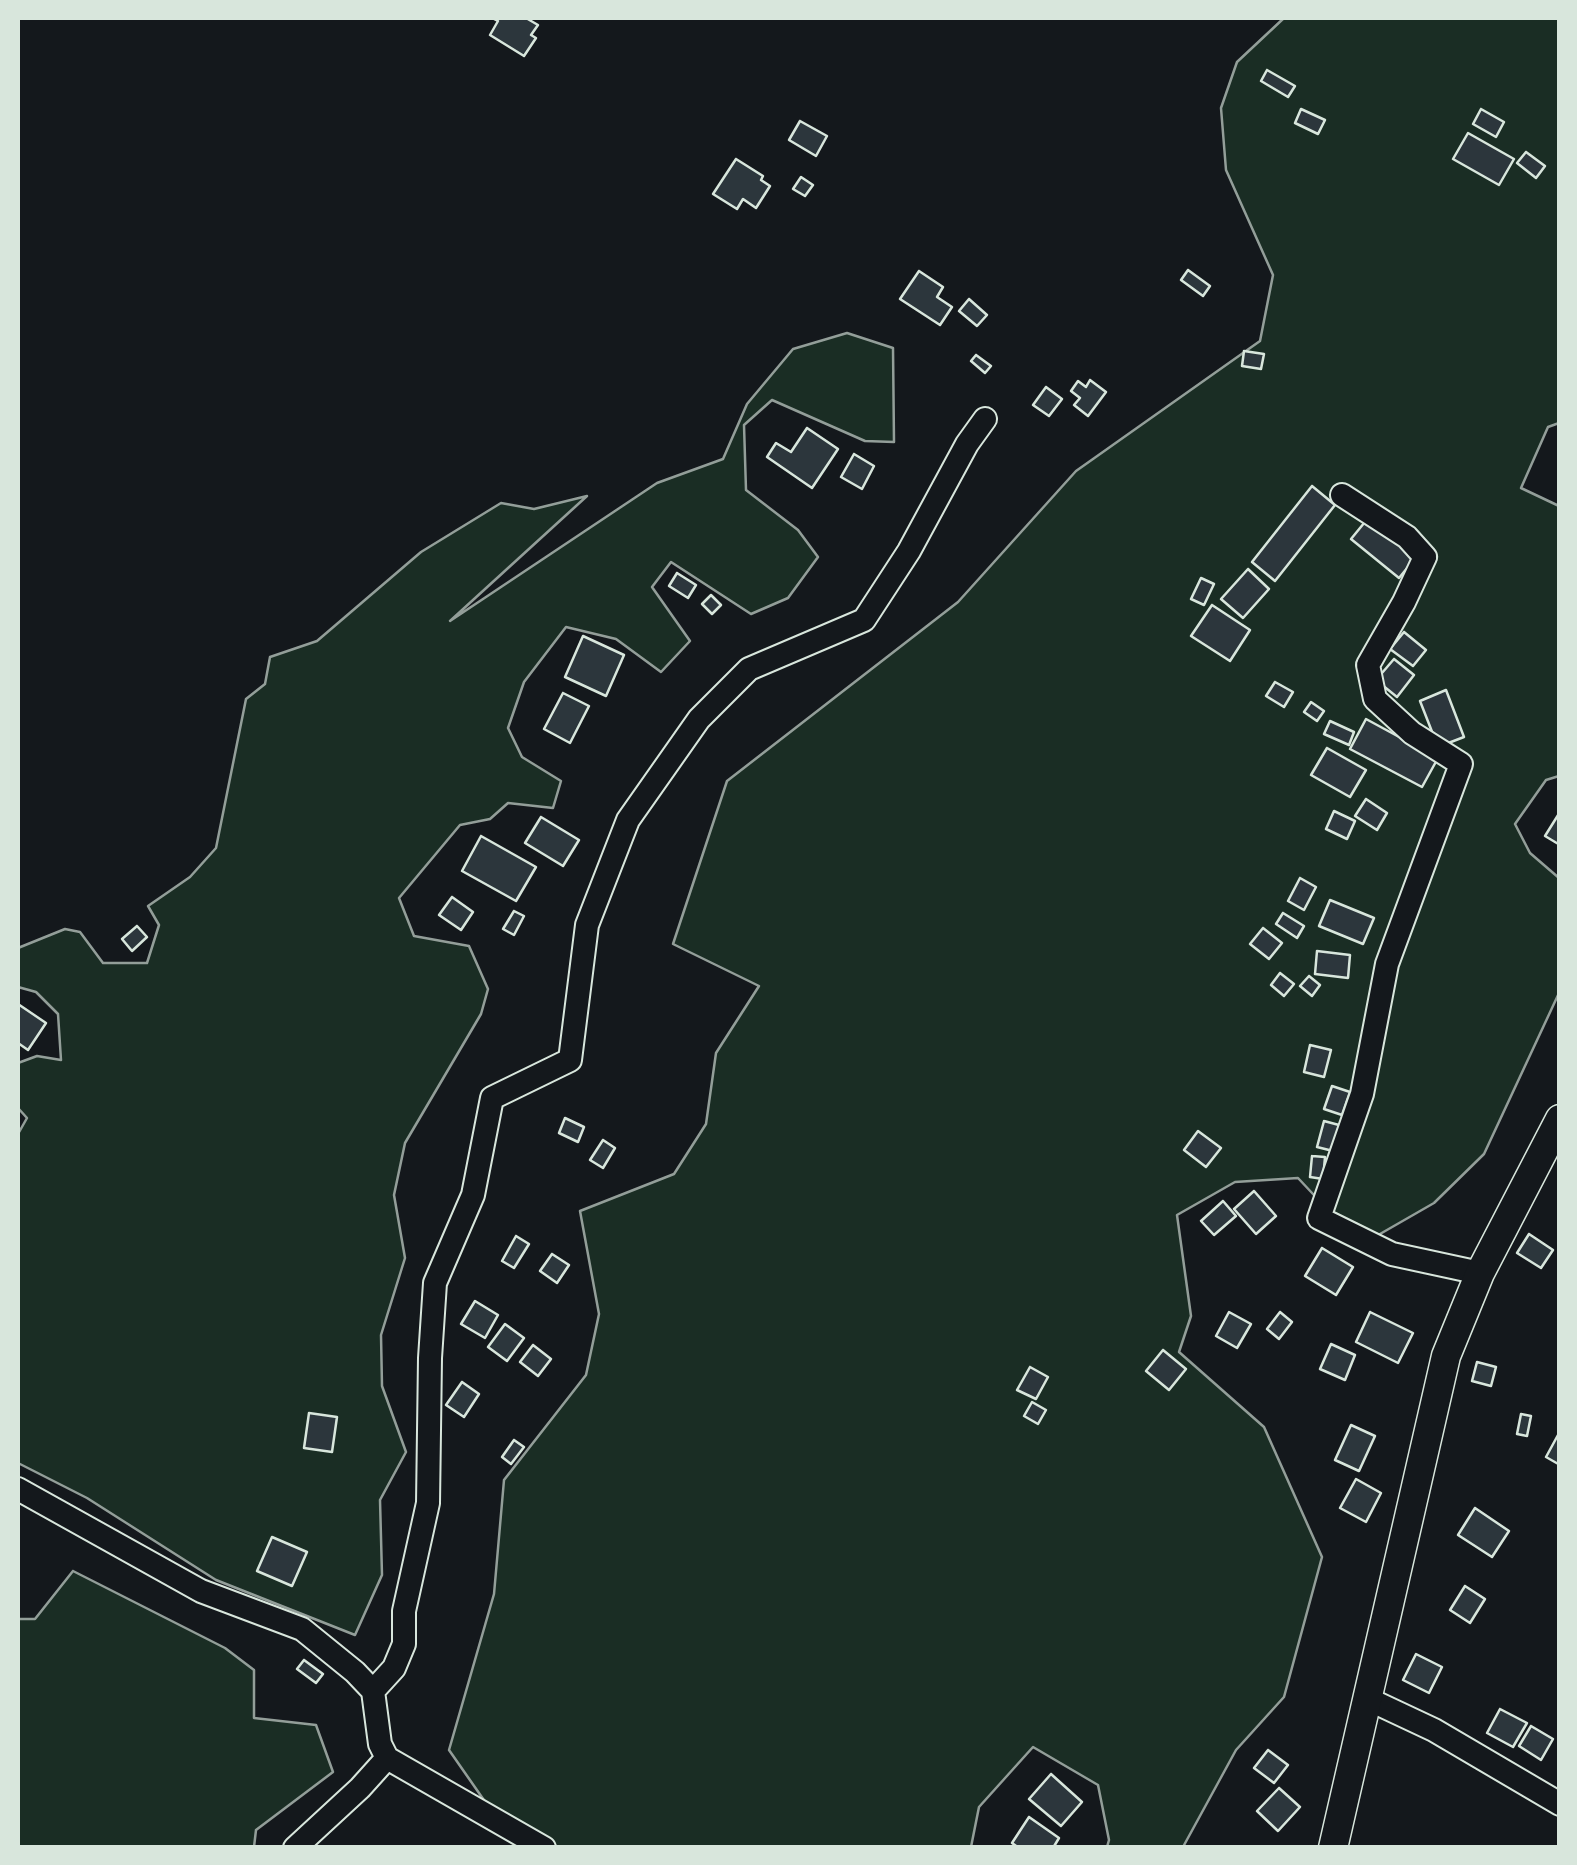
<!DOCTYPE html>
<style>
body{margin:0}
#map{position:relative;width:1577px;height:1865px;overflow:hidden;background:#14181c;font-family:"Exo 2",sans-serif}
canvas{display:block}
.frame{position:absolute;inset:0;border:20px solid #d8e6dc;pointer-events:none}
</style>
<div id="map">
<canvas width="1577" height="1865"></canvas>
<div class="frame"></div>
</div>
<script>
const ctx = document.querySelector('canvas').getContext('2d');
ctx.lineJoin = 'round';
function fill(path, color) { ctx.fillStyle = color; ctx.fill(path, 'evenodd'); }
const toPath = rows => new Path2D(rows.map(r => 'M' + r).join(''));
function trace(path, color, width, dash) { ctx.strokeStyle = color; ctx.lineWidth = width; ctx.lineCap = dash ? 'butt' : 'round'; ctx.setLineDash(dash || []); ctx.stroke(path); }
const green = toPath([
 [1284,18,1559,18,1559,423,1548,427,1521,488,1559,506,1559,776,1546,780,1515,824,1530,853,1559,878,1559,993,1484,1154,1434,1203,1373,1238,1341,1224,1298,1178,1235,1182,1177,1215,1191,1316,1179,1352,1264,1427,1322,1557,1284,1697,1236,1750,1183,1847,1107,1847,1109,1840,1098,1785,1033,1747,979,1807,971,1847,550,1847,495,1816,449,1750,494,1594,504,1480,586,1375,599,1314,580,1211,674,1174,706,1124,716,1053,759,986,673,944,727,781,958,602,1076,471,1260,341,1273,275,1226,170,1221,108,1237,62,1284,18],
 [847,333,893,348,894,442,865,441,772,400,744,425,746,490,798,530,818,557,788,598,751,614,671,562,652,587,690,641,661,672,616,639,566,627,524,682,508,728,522,757,561,781,553,808,508,803,490,819,460,825,399,898,414,936,469,946,488,989,481,1014,405,1143,394,1195,405,1258,381,1335,382,1386,406,1452,380,1500,382,1575,355,1635,216,1580,87,1498,18,1463,18,1134,27,1118,18,1108,18,1063,37,1056,61,1060,58,1014,36,992,18,987,18,948,65,929,80,932,103,963,147,963,159,925,148,906,190,877,216,848,246,699,265,684,270,657,317,641,421,552,501,503,534,509,587,496,450,621,657,483,723,459,747,404,793,349,847,333],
 [73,1571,225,1648,254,1670,254,1718,316,1725,333,1772,256,1830,254,1847,18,1847,18,1619,35,1619,73,1571]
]);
const building = toPath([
 [492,18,526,18,538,25,531,35,536,38,524,56,490,35,498,21,492,18],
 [1267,70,1295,86,1288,97,1261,81,1267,70],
 [1301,109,1325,120,1318,134,1295,123,1301,109],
 [1481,109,1504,122,1496,137,1473,124,1481,109],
 [800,121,827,136,816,156,789,140,800,121],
 [1468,133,1514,159,1499,185,1453,159,1468,133],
 [1526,152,1545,166,1536,178,1517,163,1526,152],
 [736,159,763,176,761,180,770,186,756,208,743,199,737,209,713,194,736,159],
 [801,177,813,185,805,196,793,189,801,177],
 [1188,270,1210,286,1203,296,1181,280,1188,270],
 [919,271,943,287,937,297,952,307,940,325,900,299,919,271],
 [969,299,987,315,977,326,959,311,969,299],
 [1244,351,1264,354,1261,369,1242,366,1244,351],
 [976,355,991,366,985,373,971,361,976,355],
 [1090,380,1106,392,1088,416,1074,405,1080,398,1071,391,1078,381,1086,387,1090,380],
 [1046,387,1062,399,1049,416,1033,405,1046,387],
 [807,428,838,449,812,488,767,457,776,443,791,452,807,428],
 [854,454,874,466,862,489,841,477,854,454],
 [1312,486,1335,505,1275,581,1252,562,1312,486],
 [1369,517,1417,556,1399,578,1351,539,1369,517],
 [1248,569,1269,589,1243,618,1221,599,1248,569],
 [677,573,696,585,688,598,669,586,677,573],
 [1201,578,1214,584,1204,605,1191,599,1201,578],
 [711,595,721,605,712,614,702,604,711,595],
 [1212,605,1250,630,1230,661,1191,636,1212,605],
 [1404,632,1426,650,1413,666,1390,649,1404,632],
 [583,636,624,655,606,696,565,677,583,636],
 [1394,659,1414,675,1397,697,1376,680,1394,659],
 [1275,682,1293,692,1284,707,1266,696,1275,682],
 [1446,690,1464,737,1438,747,1420,701,1446,690],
 [563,693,589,706,570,743,544,729,563,693],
 [1311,702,1324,711,1317,721,1304,712,1311,702],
 [1366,719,1438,758,1422,787,1350,749,1366,719],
 [1330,721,1354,732,1349,745,1324,734,1330,721],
 [1327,748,1366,770,1350,797,1311,775,1327,748],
 [1366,799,1387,813,1377,830,1355,816,1366,799],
 [1334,811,1355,821,1347,839,1326,829,1334,811],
 [1560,812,1560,845,1545,836,1560,812],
 [541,817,579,840,563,866,525,843,541,817],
 [481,836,536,867,516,901,462,871,481,836],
 [1300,878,1316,887,1304,910,1288,901,1300,878],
 [452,897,473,912,461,930,439,915,452,897],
 [1330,900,1374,918,1363,944,1319,926,1330,900],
 [514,911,524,916,514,935,503,929,514,911],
 [1283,913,1304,926,1297,938,1276,924,1283,913],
 [137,926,147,937,132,951,122,939,137,926],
 [1263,928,1282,943,1269,959,1250,944,1263,928],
 [1317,951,1350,955,1348,978,1315,974,1317,951],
 [1280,973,1294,984,1284,996,1271,985,1280,973],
 [1309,976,1320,985,1312,996,1300,986,1309,976],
 [18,1004,46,1023,28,1050,18,1043,18,1004],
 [1310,1045,1331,1050,1324,1077,1304,1072,1310,1045],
 [1332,1086,1350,1092,1342,1115,1324,1109,1332,1086],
 [565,1118,584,1127,578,1142,559,1133,565,1118],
 [1324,1121,1339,1125,1333,1151,1317,1147,1324,1121],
 [1198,1131,1221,1148,1206,1167,1184,1150,1198,1131],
 [603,1140,615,1148,603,1168,590,1160,603,1140],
 [1312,1156,1325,1157,1323,1179,1310,1177,1312,1156],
 [1254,1191,1276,1216,1256,1234,1234,1209,1254,1191],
 [1223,1201,1236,1216,1214,1235,1201,1221,1223,1201],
 [1529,1234,1553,1250,1541,1268,1517,1253,1529,1234],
 [516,1236,529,1244,514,1268,502,1261,516,1236],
 [1322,1248,1353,1267,1336,1295,1305,1276,1322,1248],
 [552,1254,569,1265,557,1283,540,1271,552,1254],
 [475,1301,498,1315,485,1338,461,1324,475,1301],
 [1229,1312,1251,1324,1237,1348,1216,1336,1229,1312],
 [1280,1312,1292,1322,1279,1339,1267,1329,1280,1312],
 [1370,1312,1413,1333,1398,1363,1356,1342,1370,1312],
 [505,1324,524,1338,507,1361,488,1347,505,1324],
 [1331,1344,1355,1355,1345,1380,1320,1369,1331,1344],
 [533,1345,551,1359,538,1376,520,1362,533,1345],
 [1163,1350,1186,1369,1169,1390,1146,1371,1163,1350],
 [1477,1362,1496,1367,1491,1386,1472,1381,1477,1362],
 [1030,1367,1048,1377,1036,1399,1017,1390,1030,1367],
 [462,1382,479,1394,464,1417,446,1405,462,1382],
 [1032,1402,1046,1410,1038,1424,1024,1416,1032,1402],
 [309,1413,337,1417,332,1452,304,1448,309,1413],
 [1521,1414,1531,1416,1527,1436,1517,1434,1521,1414],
 [1351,1425,1375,1436,1359,1471,1335,1460,1351,1425],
 [1558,1435,1560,1436,1560,1465,1546,1457,1558,1435],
 [514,1440,524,1447,511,1464,502,1457,514,1440],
 [1356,1479,1381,1493,1366,1522,1340,1508,1356,1479],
 [1475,1508,1509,1531,1492,1557,1458,1535,1475,1508],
 [272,1537,307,1552,292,1586,257,1571,272,1537],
 [1465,1586,1485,1599,1470,1623,1450,1610,1465,1586],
 [1416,1654,1442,1667,1429,1693,1403,1680,1416,1654],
 [304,1660,323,1674,316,1683,297,1669,304,1660],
 [1500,1709,1527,1723,1513,1747,1487,1733,1500,1709],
 [1531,1726,1553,1739,1541,1760,1519,1746,1531,1726],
 [1268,1750,1288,1765,1274,1783,1254,1768,1268,1750],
 [1051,1774,1082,1802,1061,1826,1029,1799,1051,1774],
 [1279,1788,1300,1807,1278,1831,1257,1811,1279,1788],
 [1029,1817,1059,1838,1053,1848,1019,1848,1012,1843,1029,1817]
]);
const minor = toPath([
 [1342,495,1407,537,1425,557,1404,602,1368,665,1375,699,1412,733,1461,764,1387,964,1362,1094,1319,1218,1392,1254,1480,1273],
 [18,1489,201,1591,302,1629,355,1672,373,1691,380,1744,387,1758,544,1848],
 [373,1691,394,1668,404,1644,404,1611,428,1503,430,1358,435,1283,473,1195,492,1098,570,1060,587,925,628,820,699,719,749,669,864,620,909,551,967,444,985,419],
 [1368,1699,1434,1730,1560,1804],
 [295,1848,360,1788,387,1758]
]);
const tertiary = toPath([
 [1333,1848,1446,1356,1480,1273,1560,1119]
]);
fill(green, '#1a2d24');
trace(green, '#939e99', 2.5);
fill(building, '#2c363c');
trace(building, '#d8e6dc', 2.5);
trace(minor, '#d8e6dc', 26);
trace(tertiary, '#d8e6dc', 31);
trace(minor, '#14181c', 22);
trace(tertiary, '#14181c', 28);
</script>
